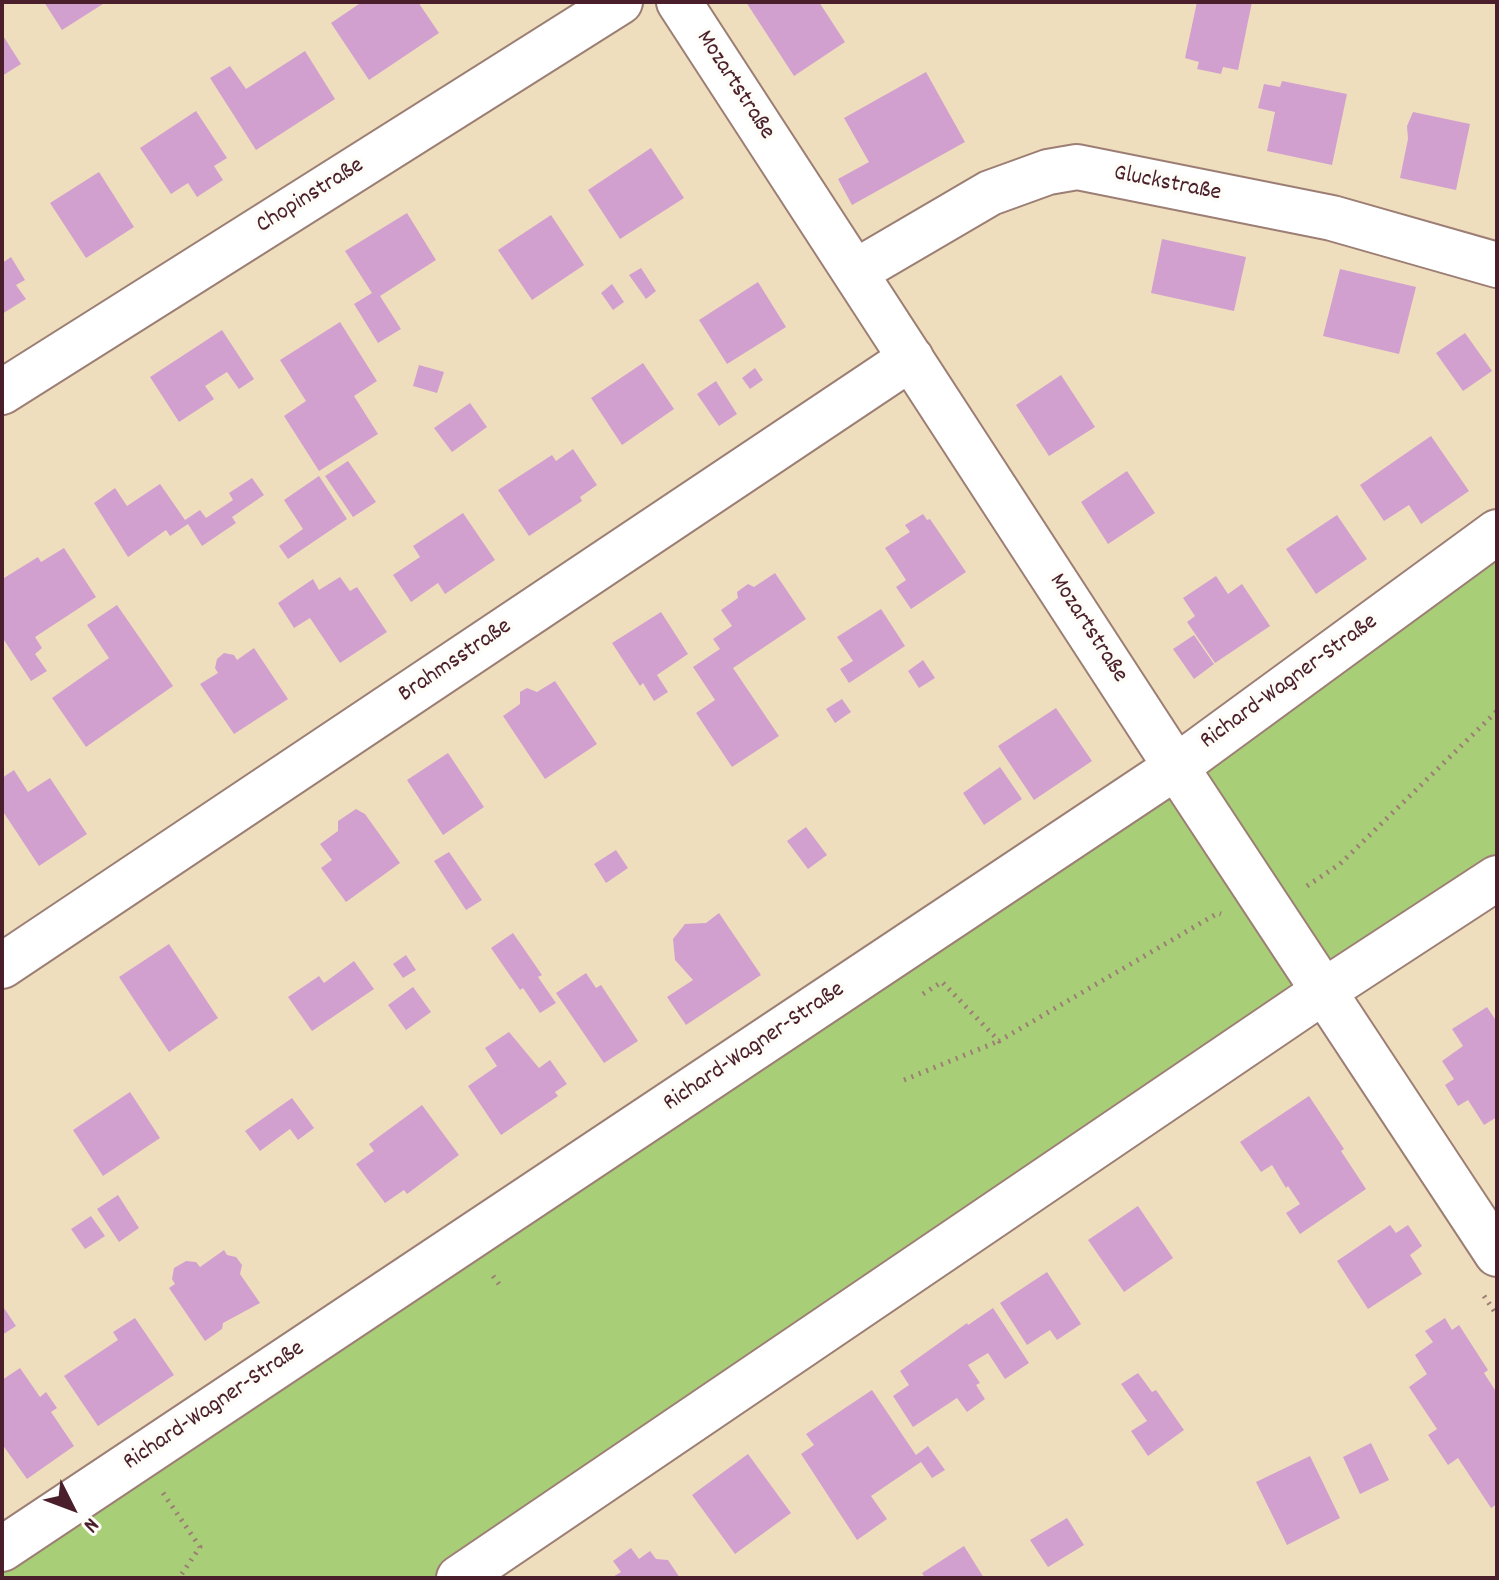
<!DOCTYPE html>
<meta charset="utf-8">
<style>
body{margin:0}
#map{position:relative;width:1499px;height:1580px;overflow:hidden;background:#efdebd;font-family:Dekko,sans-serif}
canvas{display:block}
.frame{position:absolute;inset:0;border:4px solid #4a1f2b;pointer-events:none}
.north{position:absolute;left:32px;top:1468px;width:80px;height:80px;-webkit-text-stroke:6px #fdfcf7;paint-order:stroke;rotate:132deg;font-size:22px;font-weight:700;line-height:32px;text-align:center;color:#4a1f2b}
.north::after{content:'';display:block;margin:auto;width:28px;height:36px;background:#4a1f2b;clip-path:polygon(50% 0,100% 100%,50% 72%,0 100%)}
</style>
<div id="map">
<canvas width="1499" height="1580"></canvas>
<div class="frame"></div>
<div class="north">N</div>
</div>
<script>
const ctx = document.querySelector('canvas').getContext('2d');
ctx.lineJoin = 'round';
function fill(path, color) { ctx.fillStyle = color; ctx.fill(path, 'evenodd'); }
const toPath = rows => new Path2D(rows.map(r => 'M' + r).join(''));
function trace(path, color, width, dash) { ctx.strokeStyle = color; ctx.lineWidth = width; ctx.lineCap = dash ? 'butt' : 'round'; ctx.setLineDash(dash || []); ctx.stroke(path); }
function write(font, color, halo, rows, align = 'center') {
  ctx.font = font + ' Dekko,sans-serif'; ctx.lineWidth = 7; ctx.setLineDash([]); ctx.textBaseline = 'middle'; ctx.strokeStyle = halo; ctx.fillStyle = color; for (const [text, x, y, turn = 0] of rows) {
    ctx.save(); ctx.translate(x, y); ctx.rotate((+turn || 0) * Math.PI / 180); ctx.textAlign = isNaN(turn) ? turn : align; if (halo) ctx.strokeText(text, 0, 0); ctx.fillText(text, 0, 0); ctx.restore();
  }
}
const green = toPath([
 [1497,532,1497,878,459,1578,2,1578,2,1550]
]);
const building = toPath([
 [44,2,106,2,62,30],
 [362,2,418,2,439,33,369,80,331,23],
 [746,2,819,2,845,42,794,76],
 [1197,2,1252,2,1238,70,1223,67,1221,74,1197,69,1199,62,1185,58],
 [2,34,21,64,2,76],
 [305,51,335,99,256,150,210,78,230,66,246,89],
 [926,72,965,142,852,205,838,179,869,162,844,118],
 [1282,81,1347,94,1332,165,1267,151,1275,112,1258,108,1264,84,1280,87],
 [196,111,227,158,214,166,223,180,197,197,188,183,171,194,140,148],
 [1413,112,1470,124,1456,190,1400,178,1408,139,1407,126],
 [651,148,684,198,620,239,588,190],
 [99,172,134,227,86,258,50,203],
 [407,213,436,260,380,296,401,329,378,343,354,304,372,293,345,251],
 [551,215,584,265,532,300,498,250],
 [1162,239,1246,257,1234,311,1151,293],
 [11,257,25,280,16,285,26,299,2,314,2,263],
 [641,268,656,291,646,299,629,275],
 [1340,269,1416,287,1399,354,1323,336],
 [758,282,786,327,727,364,699,320],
 [612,284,624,302,613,310,601,293],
 [340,322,377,381,354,396,378,434,319,471,284,416,306,401,280,360],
 [222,330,254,379,239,389,227,372,205,386,214,399,179,422,150,377],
 [1465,333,1492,371,1463,391,1436,353],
 [643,363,674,409,622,445,591,398],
 [419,365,444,372,437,393,413,386],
 [755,368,763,380,750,389,742,378],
 [1061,375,1095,427,1049,456,1016,405],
 [716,381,737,414,719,426,697,394],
 [470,403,487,427,452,452,434,428],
 [1431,436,1469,491,1421,524,1409,505,1384,521,1360,485],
 [573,449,597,485,580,497,582,501,529,536,498,490,552,455,556,461],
 [348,461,376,502,353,517,325,476],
 [1127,471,1155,513,1108,544,1081,502],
 [319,476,347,519,288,559,279,546,303,529,284,500],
 [252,478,264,495,232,517,236,523,202,546,188,524,170,536,166,530,128,557,94,503,115,488,127,506,160,484,185,520,200,510,206,518,233,500,229,493],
 [463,513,495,560,445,594,438,583,411,602,393,575,420,557,413,546],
 [923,514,927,520,930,519,966,572,911,609,896,587,906,580,885,548,910,532,905,525],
 [1337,515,1367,559,1316,594,1286,549],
 [64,548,96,597,35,637,42,648,35,654,47,671,31,681,2,637,2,576,4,578,38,557,41,562],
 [775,573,806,619,733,668,779,736,732,767,696,713,715,700,693,667,720,649,713,639,732,626,721,610,738,598,737,592,748,584,754,587],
 [1216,576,1228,594,1242,584,1270,626,1215,663,1187,622,1195,616,1183,598],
 [340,577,350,591,357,587,387,632,340,663,310,618,294,628,278,603,313,579,319,590],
 [117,605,173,686,86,747,52,698,109,658,87,625],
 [881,609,905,646,849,683,840,669,853,661,837,637],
 [661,612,688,654,657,675,668,692,654,701,643,683,640,686,612,643],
 [1194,635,1214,664,1194,679,1173,649],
 [254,648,288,699,234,734,200,684,218,673,215,668,217,659,224,653,234,655,237,660],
 [923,660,935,678,919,688,908,671],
 [555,681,597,744,545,779,503,716,520,704,520,692,527,688,537,692],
 [842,699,851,712,835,723,826,709],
 [1056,708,1092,761,1034,800,998,746],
 [448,753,484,807,443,835,407,780],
 [1000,767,1022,799,984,825,963,793],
 [14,770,28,792,50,778,87,834,39,866,2,810,2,778],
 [356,809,365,814,400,863,346,902,321,868,332,860,320,844,338,831,338,821],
 [806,827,827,855,808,869,787,841],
 [616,850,628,868,606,883,594,864],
 [449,852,482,900,466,910,434,861],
 [719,913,761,975,686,1025,667,997,693,980,675,960,673,939,685,924,706,923],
 [513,933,542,975,538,977,556,1003,540,1013,523,988,520,990,491,948],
 [169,944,218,1018,169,1052,119,977],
 [406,955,416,970,403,978,393,964],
 [354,961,374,989,312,1031,288,997,319,976,324,983],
 [586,973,596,988,601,985,638,1041,604,1063,556,993],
 [413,987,431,1012,406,1030,388,1005],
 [1487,1007,1497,1022,1497,1117,1484,1125,1468,1100,1458,1106,1445,1085,1454,1079,1442,1061,1463,1046,1452,1029],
 [509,1032,539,1068,550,1060,567,1084,555,1092,558,1096,501,1135,468,1086,497,1066,485,1048],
 [130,1092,160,1138,103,1176,73,1130],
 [1309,1096,1344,1149,1341,1151,1366,1189,1300,1234,1286,1213,1300,1204,1288,1186,1286,1188,1272,1165,1261,1172,1240,1142],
 [292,1098,314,1128,298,1140,290,1129,260,1151,245,1131],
 [422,1105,459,1155,407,1194,404,1190,385,1203,356,1164,374,1151,369,1144],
 [118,1195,139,1228,119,1242,97,1209],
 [1138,1206,1173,1258,1124,1292,1088,1240],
 [91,1216,105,1236,85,1249,71,1229],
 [1390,1225,1396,1233,1408,1225,1422,1246,1410,1255,1422,1274,1368,1309,1337,1261],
 [224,1250,227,1255,236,1257,242,1265,240,1274,260,1303,223,1323,222,1329,205,1341,169,1288,175,1284,172,1279,174,1268,186,1261,196,1262,200,1267],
 [1047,1272,1081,1324,1057,1340,1050,1330,1027,1345,1000,1303],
 [2,1305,16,1326,2,1335],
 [993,1308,1029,1363,1005,1379,988,1353,968,1365,980,1383,976,1385,985,1399,967,1412,957,1398,913,1427,893,1396,909,1385,900,1371,967,1323,968,1325],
 [135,1318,174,1375,98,1426,64,1376,118,1340,113,1332],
 [1445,1318,1452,1330,1459,1325,1488,1370,1484,1373,1495,1390,1497,1389,1497,1504,1491,1508,1458,1458,1448,1465,1428,1435,1437,1429,1409,1387,1427,1374,1415,1355,1433,1342,1425,1331],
 [20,1368,40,1397,46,1392,57,1408,51,1412,74,1446,27,1479,2,1444,2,1380],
 [1138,1373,1152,1392,1156,1390,1184,1430,1148,1456,1131,1431,1147,1421,1121,1384],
 [872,1390,916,1455,928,1446,945,1470,932,1478,921,1462,871,1496,887,1519,857,1540,801,1454,814,1445,806,1434],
 [1371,1443,1389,1480,1360,1494,1343,1457],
 [748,1454,791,1513,735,1554,692,1495],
 [1310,1456,1340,1518,1287,1545,1256,1482],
 [1067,1518,1084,1545,1048,1567,1030,1540],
 [964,1546,984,1578,925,1578,922,1573],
 [631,1548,639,1559,650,1551,656,1559,668,1560,680,1578,611,1578,621,1572,613,1561]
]);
const path = toPath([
 [1307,886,1340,864,1497,711],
 [923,994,942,982,999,1041,1218,913,1221,914],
 [904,1080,999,1041],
 [493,1276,502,1288],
 [1484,1296,1497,1315],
 [163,1493,200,1547,179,1578]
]);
const minor = toPath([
 [679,2,1176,767,1497,1254],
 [855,272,990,193,1048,172,1077,167,1332,218,1497,265],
 [2,392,620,2],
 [2,966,911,358],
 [2,1549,1176,767,1497,532],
 [459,1578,1324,991,1497,878]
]);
const streetNames = [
 ["Mozartstraße",734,86,57],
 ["Gluckstraße",1167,185,11],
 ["Chopinstraße",311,197,-32],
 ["Mozartstraße",1087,629,57],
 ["Brahmsstraße",456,662,-34],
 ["Richard-Wagner-Straße",1290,683,-36],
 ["Richard-Wagner-Straße",755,1048,-34],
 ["Richard-Wagner-Straße",215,1407,-34]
];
fill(green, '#a9ce78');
fill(building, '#d1a0cf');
trace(minor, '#9c7e74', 48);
trace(path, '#9c7e74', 5, [2, 6]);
trace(minor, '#fff', 44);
write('24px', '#4a1f2b', '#fdfcf7', streetNames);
</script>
